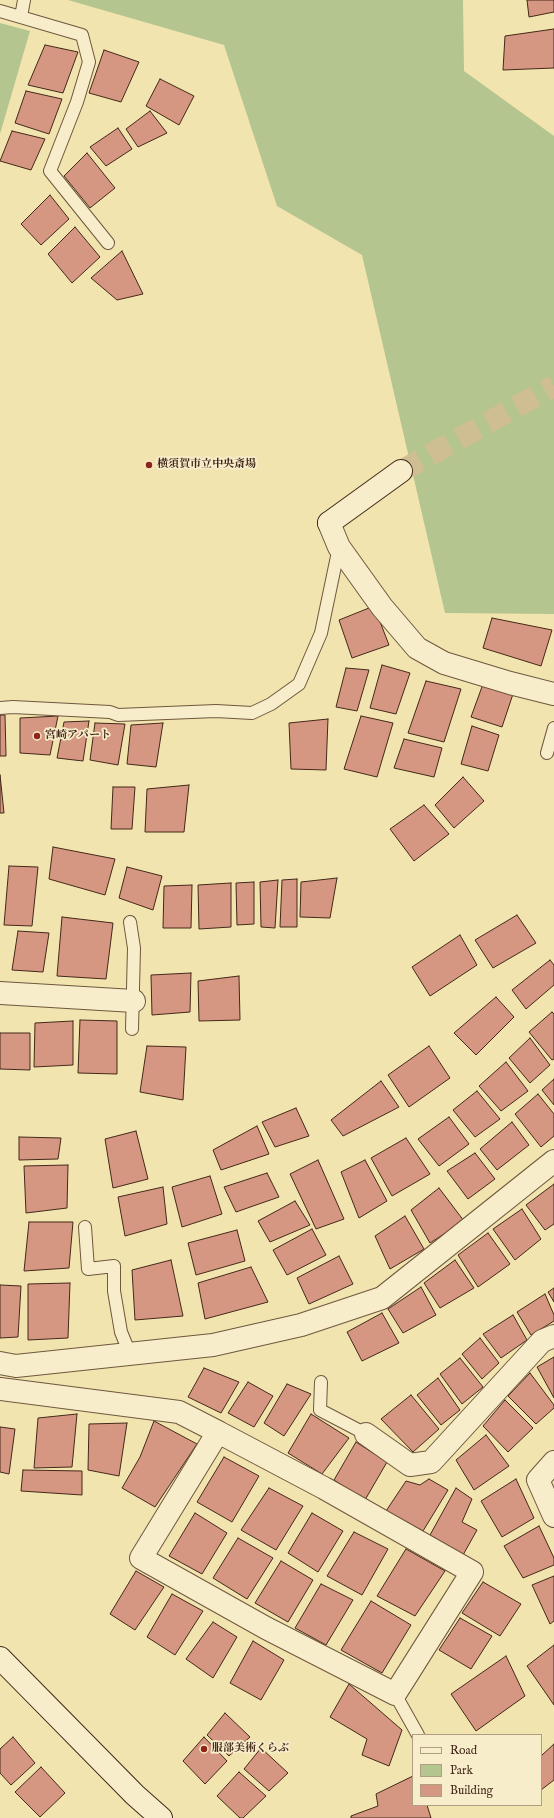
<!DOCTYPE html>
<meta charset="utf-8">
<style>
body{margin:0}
#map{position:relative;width:554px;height:1818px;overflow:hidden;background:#f2e4af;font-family:"IM FELL English",serif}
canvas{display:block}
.legend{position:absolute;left:412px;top:1734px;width:130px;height:72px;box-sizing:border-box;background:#f7edcb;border:1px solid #af9e84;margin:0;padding:5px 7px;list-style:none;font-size:12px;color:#432819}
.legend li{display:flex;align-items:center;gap:8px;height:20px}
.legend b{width:20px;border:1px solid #af9e84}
</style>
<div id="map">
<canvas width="554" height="1818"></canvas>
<ul class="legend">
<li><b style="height:5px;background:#f7edcb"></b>Road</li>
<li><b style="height:11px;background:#b4c590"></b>Park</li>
<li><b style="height:11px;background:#d69782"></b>Building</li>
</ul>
</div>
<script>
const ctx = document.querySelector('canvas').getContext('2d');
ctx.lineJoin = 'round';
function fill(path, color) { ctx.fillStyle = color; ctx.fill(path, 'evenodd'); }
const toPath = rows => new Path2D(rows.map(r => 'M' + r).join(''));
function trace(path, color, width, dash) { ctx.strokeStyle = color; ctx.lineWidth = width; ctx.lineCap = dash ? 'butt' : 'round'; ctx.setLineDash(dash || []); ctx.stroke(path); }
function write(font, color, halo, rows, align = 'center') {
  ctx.font = font + ' "IM FELL English","Noto Serif JP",serif'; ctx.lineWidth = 3.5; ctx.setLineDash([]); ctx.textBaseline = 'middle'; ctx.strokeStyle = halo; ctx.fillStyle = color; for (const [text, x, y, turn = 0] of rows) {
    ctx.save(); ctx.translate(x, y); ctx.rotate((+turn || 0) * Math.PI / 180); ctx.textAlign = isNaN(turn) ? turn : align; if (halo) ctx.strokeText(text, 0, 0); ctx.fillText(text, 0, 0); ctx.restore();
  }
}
const green = toPath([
 [68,0,463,0,464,71,554,136,554,614,445,613,362,255,277,206,224,45],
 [0,23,30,31,0,134]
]);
const building = toPath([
 [527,0,554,0,554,12,529,17,527,0],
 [554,29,554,68,503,70,505,36,554,29],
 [45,45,78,52,63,93,28,85,45,45],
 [104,50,139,62,121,102,89,93,104,50],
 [160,79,194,96,179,125,146,106,160,79],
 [26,91,62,99,49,134,15,123,26,91],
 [150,111,167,133,138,147,126,129,150,111],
 [118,128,132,149,106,166,90,147,118,128],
 [12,131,45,139,31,170,0,161,12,131],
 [87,153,115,188,90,208,64,176,87,153],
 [50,195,69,219,41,245,21,224,50,195],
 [75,227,100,257,72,283,48,254,75,227],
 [122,251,143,294,117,300,91,278,122,251],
 [374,606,389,645,352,658,339,620,374,606],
 [492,618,552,630,541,666,483,648,492,618],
 [382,665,410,673,396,714,370,708,382,665],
 [346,668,369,670,357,711,336,707,346,668],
 [426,681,461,689,444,742,408,733,426,681],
 [483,684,513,694,502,727,471,717,483,684],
 [0,715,5,715,6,756,0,756,0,715],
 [58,716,50,755,20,753,20,718,58,716],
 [361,716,393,723,377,777,344,769,361,716],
 [328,719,326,770,291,769,289,723,328,719],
 [89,721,83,761,57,758,64,722,89,721],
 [95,723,125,724,118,765,90,760,95,723],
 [163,723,156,767,127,764,131,725,163,723],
 [472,726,499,735,488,771,461,764,472,726],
 [404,739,442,748,434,777,394,768,404,739],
 [0,775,4,813,0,813,0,775],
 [463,777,484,801,454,828,435,805,463,777],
 [189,785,184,832,145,832,147,789,189,785],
 [113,787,135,787,132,829,111,829,113,787],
 [424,805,449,834,414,861,390,829,424,805],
 [53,847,115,859,105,895,49,879,53,847],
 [9,866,38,867,32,926,4,925,9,866],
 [127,867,162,876,153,910,119,898,127,867],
 [337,878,330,918,300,917,301,882,337,878],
 [297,879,297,927,280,927,282,880,297,879],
 [278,880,275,928,261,927,260,882,278,880],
 [254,882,254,924,237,925,236,883,254,882],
 [231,883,231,927,199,929,198,885,231,883],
 [192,885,191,928,163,928,164,886,192,885],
 [517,915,536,943,493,968,475,940,517,915],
 [62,917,113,923,106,979,57,976,62,917],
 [18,931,49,933,43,972,12,970,18,931],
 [460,935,477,965,430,996,412,967,460,935],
 [550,960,554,965,554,985,526,1009,512,990,550,960],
 [191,973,190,1012,152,1015,151,975,191,973],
 [239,976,240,1020,199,1021,198,981,239,976],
 [496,997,514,1017,476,1055,454,1033,496,997],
 [552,1012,554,1014,554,1059,552,1060,529,1032,552,1012],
 [80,1020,117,1021,117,1074,78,1073,80,1020],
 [73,1021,73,1065,34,1067,35,1023,73,1021],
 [0,1033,30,1033,30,1070,0,1069,0,1033],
 [530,1038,550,1065,530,1083,509,1058,530,1038],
 [147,1046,186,1047,183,1100,140,1092,147,1046],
 [429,1046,450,1078,409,1107,388,1075,429,1046],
 [506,1062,528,1091,501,1111,479,1086,506,1062],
 [554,1079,554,1105,542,1090,554,1079],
 [381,1081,399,1107,343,1136,331,1120,381,1081],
 [477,1091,500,1119,475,1137,453,1110,477,1091],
 [538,1094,554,1114,554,1136,541,1147,515,1114,538,1094],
 [296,1108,309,1136,275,1147,262,1122,296,1108],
 [449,1117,469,1144,439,1166,418,1139,449,1117],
 [512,1122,529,1145,497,1170,480,1149,512,1122],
 [257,1126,269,1154,221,1170,213,1150,257,1126],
 [136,1131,148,1179,113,1188,105,1139,136,1131],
 [19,1137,61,1138,58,1159,19,1160,19,1137],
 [406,1138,430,1174,392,1196,371,1158,406,1138],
 [475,1153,495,1179,468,1199,447,1171,475,1153],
 [318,1160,344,1219,316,1229,290,1174,318,1160],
 [365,1160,387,1201,359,1218,341,1172,365,1160],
 [68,1165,67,1208,26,1213,24,1166,68,1165],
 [267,1173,279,1197,236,1212,224,1187,267,1173],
 [210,1176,222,1214,182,1227,172,1187,210,1176],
 [554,1184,554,1224,545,1230,526,1205,554,1184],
 [163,1187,167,1224,125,1236,118,1197,163,1187],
 [439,1188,464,1221,430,1243,411,1210,439,1188],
 [295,1201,310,1225,270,1242,258,1221,295,1201],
 [522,1209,541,1239,515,1260,493,1229,522,1209],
 [405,1216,424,1249,390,1269,375,1236,405,1216],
 [29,1222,73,1222,69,1268,24,1271,29,1222],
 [312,1229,326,1255,287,1275,273,1250,312,1229],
 [237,1230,245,1261,196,1275,188,1243,237,1230],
 [488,1233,510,1264,478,1287,458,1255,488,1233],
 [339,1256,353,1284,309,1304,297,1278,339,1256],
 [171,1260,183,1316,135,1320,132,1270,171,1260],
 [455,1260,474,1288,440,1308,424,1283,455,1260],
 [251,1267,268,1302,205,1319,198,1283,251,1267],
 [70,1283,68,1338,28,1340,28,1284,70,1283],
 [0,1285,21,1286,18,1337,0,1338,0,1285],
 [421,1287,436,1315,403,1333,388,1309,421,1287],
 [554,1288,554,1302,548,1292,554,1288],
 [545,1294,554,1315,554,1321,531,1335,517,1312,545,1294],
 [382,1313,399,1343,362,1361,347,1332,382,1313],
 [513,1315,527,1340,501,1358,483,1334,513,1315],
 [480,1338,499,1363,482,1379,462,1354,480,1338],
 [554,1357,554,1398,537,1367,554,1357],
 [460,1358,483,1387,462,1404,440,1374,460,1358],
 [204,1368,239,1382,221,1413,188,1397,204,1368],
 [530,1373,554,1405,554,1408,536,1424,508,1396,530,1373],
 [438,1378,460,1410,441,1425,417,1395,438,1378],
 [248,1382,273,1396,254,1427,228,1413,248,1382],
 [287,1384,311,1394,284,1436,264,1423,287,1384],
 [411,1395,439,1429,413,1452,381,1419,411,1395],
 [505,1400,533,1428,508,1452,483,1426,505,1400],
 [77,1414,72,1467,34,1468,38,1418,77,1414],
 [311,1414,349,1438,322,1474,288,1453,311,1414],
 [154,1421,197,1444,155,1507,122,1488,140,1457,154,1421],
 [127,1423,119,1476,88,1470,89,1424,127,1423],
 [0,1427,15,1429,9,1474,0,1472,0,1427],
 [486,1435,509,1466,474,1490,456,1460,486,1435],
 [356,1442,387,1462,365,1500,334,1480,356,1442],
 [224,1457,259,1476,232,1522,197,1502,224,1457],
 [23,1470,82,1471,82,1495,21,1491,23,1470],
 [429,1479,448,1490,423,1531,386,1511,406,1481,420,1485,429,1479],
 [516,1479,534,1518,502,1537,481,1501,516,1479],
 [269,1488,303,1506,276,1550,241,1530,269,1488],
 [456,1488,472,1499,462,1522,477,1530,463,1555,430,1535,456,1488],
 [195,1513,227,1533,202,1574,169,1556,195,1513],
 [312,1513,343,1531,318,1572,288,1553,312,1513],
 [539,1526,554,1558,554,1565,523,1578,504,1546,539,1526],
 [354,1532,388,1549,362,1595,327,1576,354,1532],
 [238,1538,273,1558,247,1599,213,1578,238,1538],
 [406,1549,445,1571,415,1616,377,1596,406,1549],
 [281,1561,313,1580,288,1622,255,1603,281,1561],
 [136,1571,164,1587,135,1630,110,1614,136,1571],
 [554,1576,554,1621,550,1624,532,1585,554,1576],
 [483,1582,521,1604,500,1636,462,1613,483,1582],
 [321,1584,353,1600,326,1645,295,1628,321,1584],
 [172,1594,203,1611,175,1655,147,1637,172,1594],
 [371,1601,411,1625,382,1673,341,1650,371,1601],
 [460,1618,492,1636,471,1669,439,1650,460,1618],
 [213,1622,237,1637,213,1678,186,1659,213,1622],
 [253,1641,284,1660,261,1700,230,1683,253,1641],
 [554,1645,554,1705,527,1666,554,1645],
 [506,1656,525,1696,476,1731,451,1694,506,1656],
 [349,1684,402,1730,389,1766,362,1755,367,1739,330,1717,349,1684],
 [225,1713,250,1737,229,1756,207,1735,225,1713],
 [13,1737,35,1763,11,1785,0,1773,0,1749,13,1737],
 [204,1737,227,1761,205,1784,183,1761,204,1737],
 [554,1744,554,1780,541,1790,541,1756,554,1744],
 [261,1748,288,1773,269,1791,244,1769,261,1748],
 [41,1767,65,1793,40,1817,15,1792,41,1767],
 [239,1772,266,1796,243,1818,240,1818,217,1796,239,1772],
 [413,1776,413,1805,427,1805,431,1818,351,1818,351,1816,378,1806,376,1794,413,1776]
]);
const secondaryTunnel = toPath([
 [401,471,554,386]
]);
const lane = toPath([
 [0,11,82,35,89,62,77,102,50,171,108,243],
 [21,17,24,0],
 [0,708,13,707,110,712,118,715,216,711,252,713,271,704,299,684,321,633,339,547],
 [547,753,554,728],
 [130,922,134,948,132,1029],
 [85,1227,88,1269,114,1266,114,1291,121,1332,130,1354],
 [321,1382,320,1410,366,1434],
 [395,1694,418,1735]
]);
const street = toPath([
 [329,523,339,547,382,607,417,648,444,663,510,683,554,694],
 [0,993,134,1001],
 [0,1363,16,1366,213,1345,301,1325,382,1298,554,1161],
 [0,1389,179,1412,218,1432],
 [218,1432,324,1488,472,1572,395,1694,266,1628,141,1558,218,1432],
 [366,1434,410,1465,431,1462,542,1341,554,1336],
 [554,1462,538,1480,554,1516]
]);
const secondary = toPath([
 [329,523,401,471],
 [0,1658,135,1795,161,1818]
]);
const markers = [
 [149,465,4,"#8f2418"],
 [37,736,4,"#8f2418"],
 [204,1749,4,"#8f2418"]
];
const poiNames = [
 ["横須賀市立中央斎場",157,465],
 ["宮崎アパート",45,736],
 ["服部美術くらぶ",212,1749]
];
fill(green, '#b4c590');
fill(building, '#d69782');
trace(building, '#432819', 1);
trace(secondaryTunnel, '#cfbe91', 22, [22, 11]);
trace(lane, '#6f573e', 14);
trace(street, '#6f573e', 24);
trace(secondary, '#432819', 24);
trace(lane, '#f7edcb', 12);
trace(street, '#f7edcb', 22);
trace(secondary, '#f7edcb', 22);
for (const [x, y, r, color] of markers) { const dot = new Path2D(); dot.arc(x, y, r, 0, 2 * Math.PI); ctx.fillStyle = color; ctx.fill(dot); trace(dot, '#f7edcb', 1.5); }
write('bold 11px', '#432819', '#f7edcb', poiNames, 'left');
</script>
